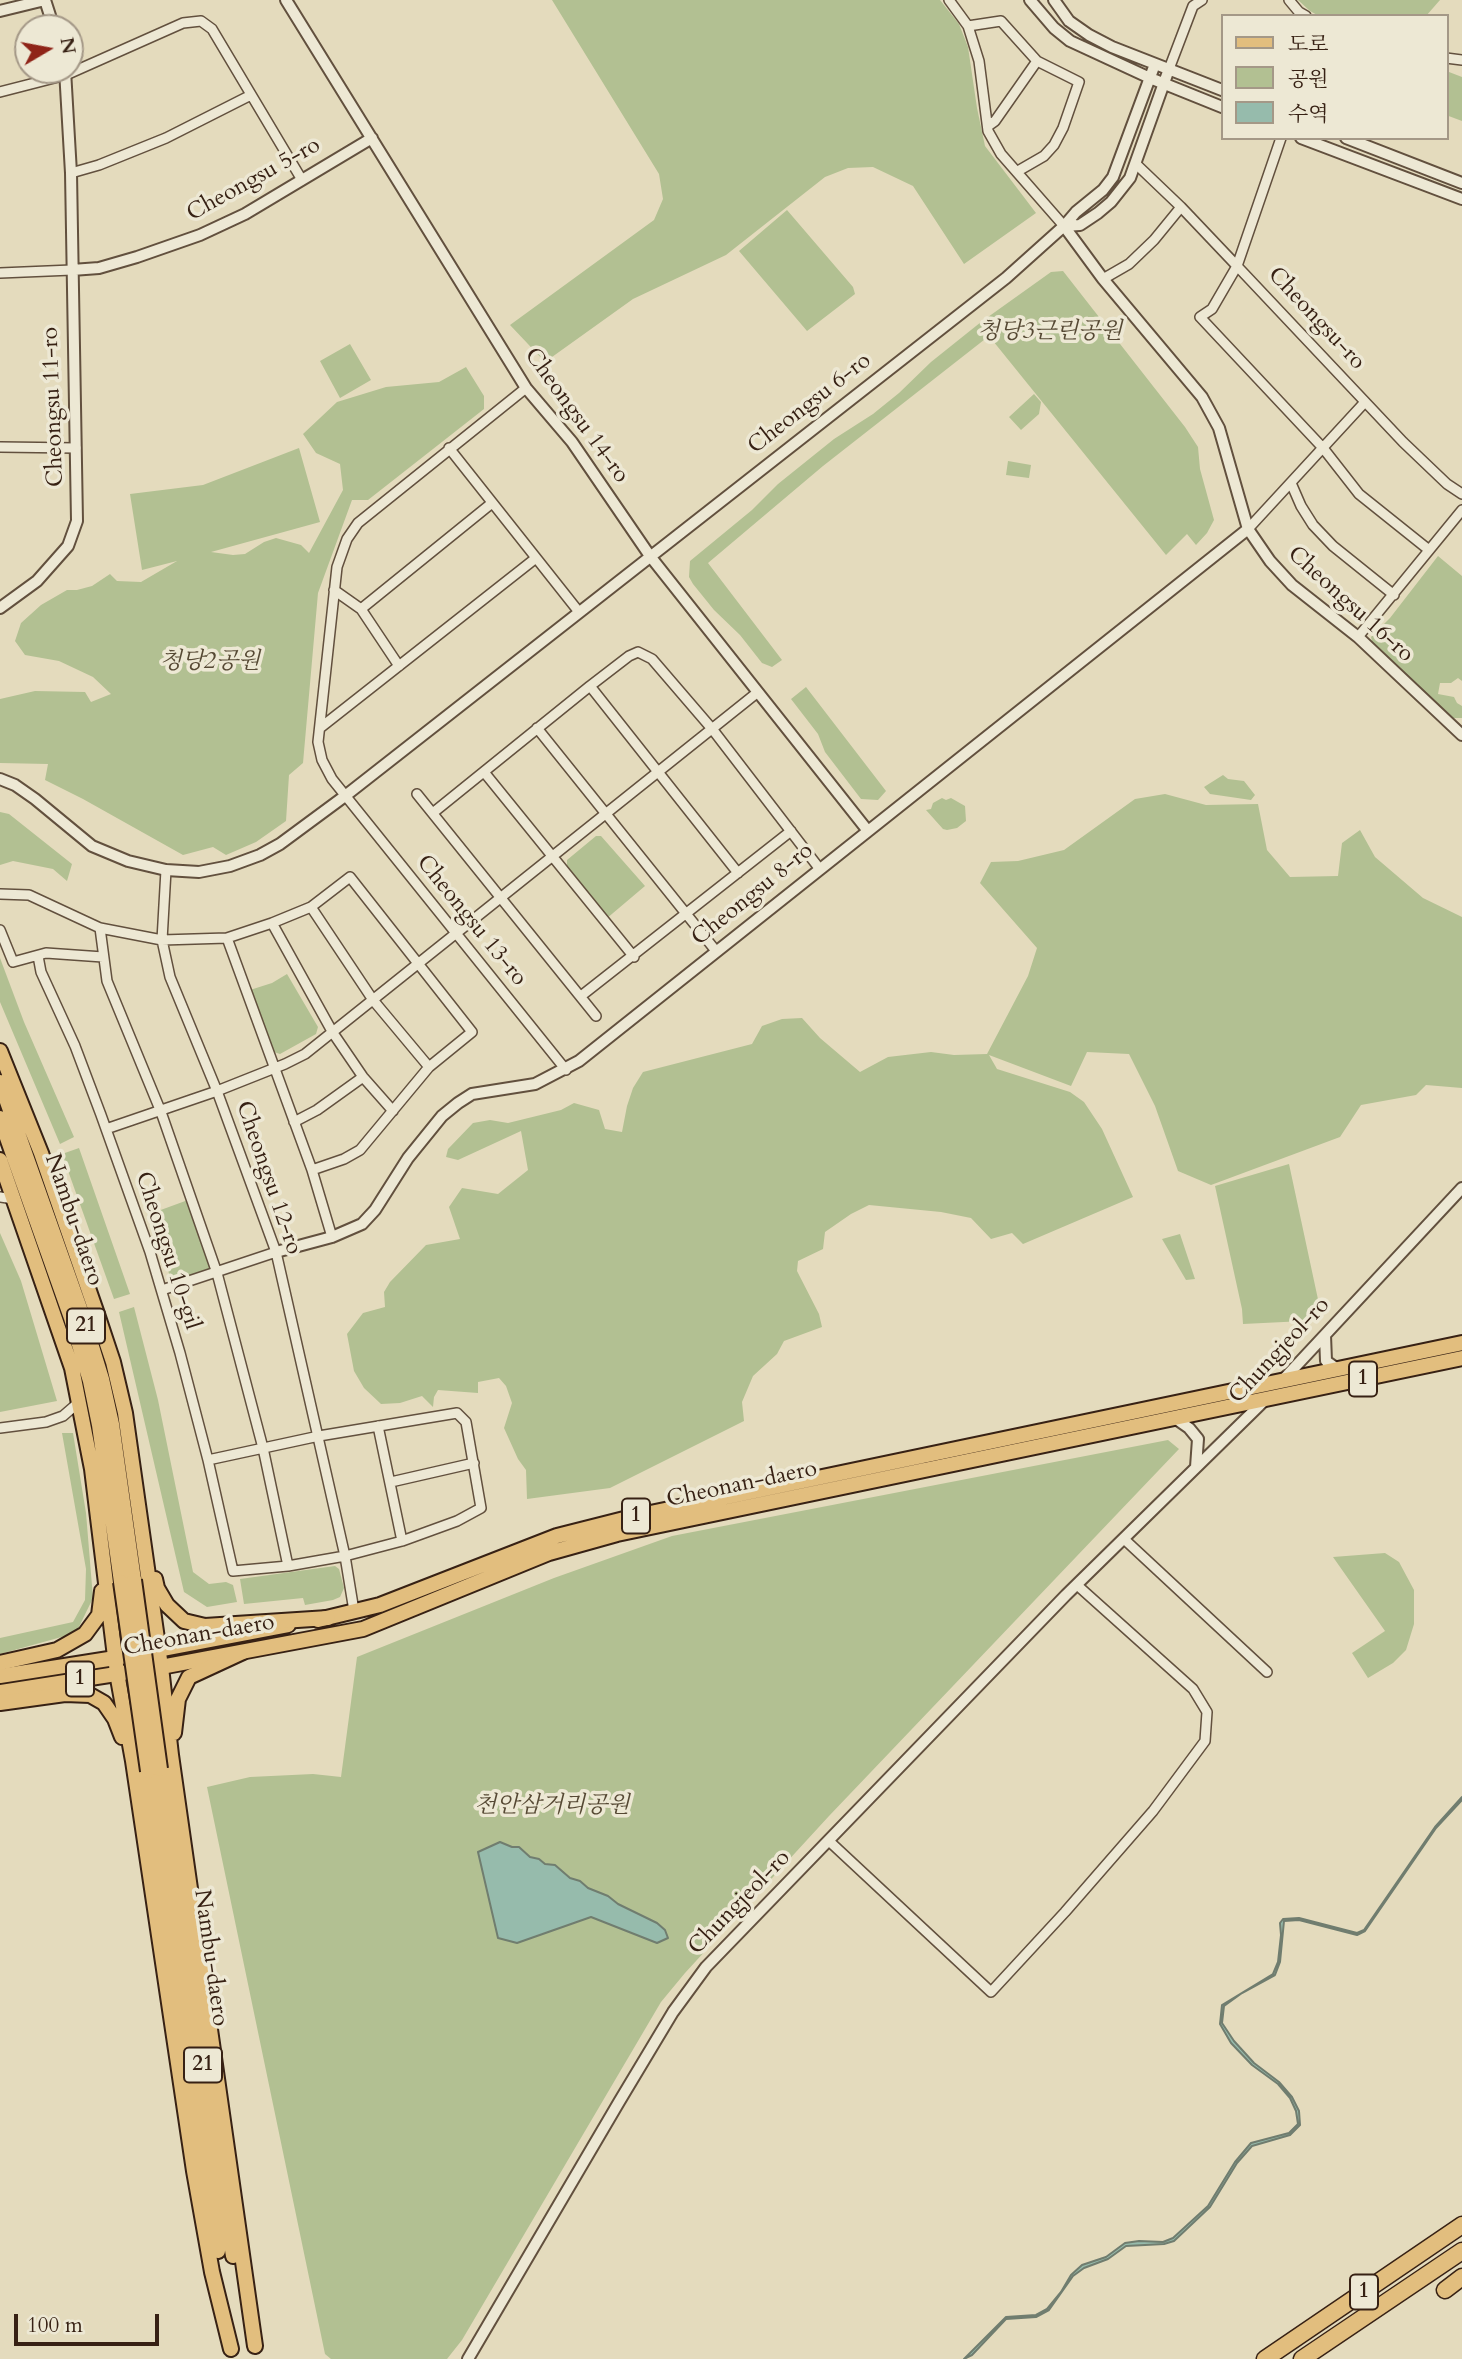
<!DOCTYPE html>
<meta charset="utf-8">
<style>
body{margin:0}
#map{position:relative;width:1462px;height:2359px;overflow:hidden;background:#e4dbbd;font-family:Cardo,"Noto Serif KR",serif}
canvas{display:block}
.legend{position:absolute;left:1221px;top:14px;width:228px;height:126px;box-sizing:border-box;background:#ede8d4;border:2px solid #a49887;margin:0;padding:9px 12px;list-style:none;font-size:21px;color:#372114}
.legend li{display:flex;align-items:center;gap:14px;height:35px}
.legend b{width:35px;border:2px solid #a49887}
.north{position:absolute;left:14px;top:14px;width:70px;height:70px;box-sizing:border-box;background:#ede8d4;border:2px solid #a49887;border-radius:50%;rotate:80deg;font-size:19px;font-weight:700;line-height:28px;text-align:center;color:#372114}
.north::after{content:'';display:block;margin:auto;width:24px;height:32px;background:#8f2418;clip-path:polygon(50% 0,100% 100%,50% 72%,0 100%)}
.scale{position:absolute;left:14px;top:2314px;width:145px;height:32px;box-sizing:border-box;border:4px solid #372114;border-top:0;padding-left:9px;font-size:21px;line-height:24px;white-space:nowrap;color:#372114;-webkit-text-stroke:5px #ede8d4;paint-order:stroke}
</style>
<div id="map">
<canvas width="1462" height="2359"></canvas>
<ul class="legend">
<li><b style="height:9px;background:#e2be7e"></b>도로</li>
<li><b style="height:19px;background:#b2c092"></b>공원</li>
<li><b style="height:19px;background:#96bbac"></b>수역</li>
</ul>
<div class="north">N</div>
<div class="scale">100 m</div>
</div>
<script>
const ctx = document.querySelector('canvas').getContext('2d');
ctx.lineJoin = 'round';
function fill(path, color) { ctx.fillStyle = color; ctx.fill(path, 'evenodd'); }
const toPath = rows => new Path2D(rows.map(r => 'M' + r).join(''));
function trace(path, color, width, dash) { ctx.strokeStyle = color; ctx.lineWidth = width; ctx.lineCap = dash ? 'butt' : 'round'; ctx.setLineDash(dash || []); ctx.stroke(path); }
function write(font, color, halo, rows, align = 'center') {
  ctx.font = font + ' Cardo,"Noto Serif KR",serif'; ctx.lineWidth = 7; ctx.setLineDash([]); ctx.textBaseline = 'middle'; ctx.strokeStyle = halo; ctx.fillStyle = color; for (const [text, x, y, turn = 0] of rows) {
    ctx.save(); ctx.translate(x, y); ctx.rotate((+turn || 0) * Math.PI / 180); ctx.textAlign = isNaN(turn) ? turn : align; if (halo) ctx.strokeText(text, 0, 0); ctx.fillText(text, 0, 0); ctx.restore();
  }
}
const green = toPath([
 [552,0,940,0,959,24,968,47,977,108,985,146,1036,213,964,264,913,186,873,167,848,168,825,177,726,255,633,299,545,362,510,325,654,220,663,199,659,174],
 [1298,0,1440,0,1426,16,1319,16,1310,11],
 [1449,72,1462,77,1462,121,1446,115,1446,81],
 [787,210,853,287,855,294,807,331,739,251],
 [1063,271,1185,427,1198,447,1200,469,1214,520,1207,533,1196,545,1187,534,1166,555,989,336,823,466,708,563,782,660,772,667,762,663,740,635,714,610,693,584,689,577,690,561,752,510,778,484,834,439,873,414,899,393,931,362,981,322,1051,272],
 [350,344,371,380,340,398,320,361],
 [466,367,484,396,484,409,368,500,352,500,318,593,303,763,289,775,286,821,256,842,226,855,213,847,183,855,83,799,45,780,48,764,0,763,0,699,35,691,85,692,91,702,111,694,93,677,59,661,25,655,15,641,21,623,41,605,67,590,77,590,92,586,110,574,117,581,141,582,177,561,142,570,130,494,203,485,299,448,320,522,211,552,233,555,245,554,264,542,276,538,301,545,309,553,343,490,340,464,316,453,303,434,337,402,386,387,439,382],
 [1034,394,1041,402,1039,414,1021,430,1009,417],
 [1008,461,1031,465,1029,478,1006,475],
 [1438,556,1462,576,1462,681,1458,678,1451,683,1440,683,1438,694,1454,697,1457,703,1462,706,1462,718,1453,718,1373,645,1371,637,1390,618],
 [806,687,886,791,878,800,861,799,825,752,818,734,791,699],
 [1223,775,1228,779,1244,781,1255,795,1251,800,1210,794,1204,787],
 [1165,794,1206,805,1258,804,1267,850,1290,877,1338,876,1342,843,1360,830,1375,857,1423,898,1462,917,1462,1088,1426,1085,1416,1095,1361,1105,1340,1137,1211,1185,1178,1171,1155,1106,1129,1054,1087,1052,1071,1086,989,1055,997,1069,1070,1092,1084,1102,1102,1129,1133,1197,1023,1244,1012,1233,991,1239,971,1218,941,1212,869,1205,851,1214,825,1232,823,1249,798,1261,797,1271,819,1314,822,1327,784,1341,777,1354,753,1376,742,1402,744,1421,610,1488,527,1499,526,1470,518,1459,504,1428,512,1403,506,1386,499,1378,478,1382,478,1393,438,1390,434,1397,433,1407,422,1396,400,1403,381,1404,364,1388,354,1371,347,1334,363,1313,385,1307,384,1292,390,1282,426,1245,460,1239,449,1207,462,1188,498,1194,528,1170,521,1131,458,1160,446,1157,448,1149,473,1123,490,1120,508,1123,561,1110,574,1103,599,1110,605,1129,622,1132,627,1106,633,1088,643,1072,752,1044,762,1026,782,1019,802,1018,820,1038,860,1072,888,1057,931,1052,954,1055,987,1054,1028,976,1037,948,980,883,991,862,1018,861,1064,850,1135,799],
 [942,798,946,800,951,798,965,806,966,821,957,828,947,830,943,829,926,810,931,809,933,803],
 [0,812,9,814,72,864,67,881,53,869,13,861,0,865],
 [596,836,601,836,645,886,606,919,567,867,567,860],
 [0,958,24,1022,74,1137,60,1144,0,1002],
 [287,974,318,1027,316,1034,280,1054,274,1052,250,990,272,983],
 [79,1148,130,1294,114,1299,62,1154],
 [1289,1164,1319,1304,1304,1321,1243,1324,1242,1309,1215,1186],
 [188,1200,212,1267,209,1272,183,1280,170,1276,147,1215],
 [0,1233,21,1281,57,1401,0,1412],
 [1180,1234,1195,1279,1186,1280,1162,1239],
 [134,1307,158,1400,193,1572,209,1584,226,1582,233,1585,237,1602,207,1607,184,1592,119,1312],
 [62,1433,73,1433,86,1513,93,1598,76,1633,0,1654,0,1638,73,1622,85,1600,86,1569],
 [1168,1440,1179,1449,829,1816,685,1973,661,2002,462,2340,447,2359,331,2359,325,2354,207,1787,250,1777,313,1774,341,1777,357,1657,554,1578,672,1536],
 [1385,1553,1399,1562,1414,1590,1414,1624,1406,1650,1393,1663,1368,1678,1352,1653,1385,1631,1333,1557],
 [335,1566,339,1569,344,1588,340,1597,333,1600,305,1605,303,1598,244,1604,240,1579]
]);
const water = toPath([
 [1462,1797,1462,1800,1436,1828,1365,1931,1357,1935,1299,1920,1284,1921,1280,1962,1275,1975,1242,1993,1224,2006,1222,2023,1234,2041,1254,2063,1279,2082,1292,2097,1299,2111,1300,2125,1290,2135,1252,2146,1237,2163,1210,2207,1174,2241,1164,2244,1126,2246,1108,2259,1084,2268,1073,2276,1049,2310,1036,2317,1006,2319,972,2355,964,2359,1006,2317,1036,2315,1047,2309,1061,2292,1071,2275,1082,2265,1106,2257,1125,2243,1139,2241,1163,2242,1173,2238,1208,2206,1235,2162,1251,2143,1289,2133,1298,2124,1296,2111,1290,2098,1278,2084,1252,2065,1231,2043,1220,2024,1222,2005,1273,1974,1278,1962,1281,1935,1280,1923,1283,1919,1299,1918,1357,1933,1364,1930,1435,1827,1462,1797],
 [500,1842,512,1847,519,1847,530,1857,539,1859,545,1864,555,1865,570,1878,580,1881,588,1888,608,1896,618,1904,657,1923,665,1930,668,1938,657,1943,591,1917,517,1943,498,1938,478,1852,500,1842]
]);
const minor = toPath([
 [949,0,968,26,979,61,988,131,1001,154,1064,226],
 [1289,0,1299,12,1306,16],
 [968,26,1001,21,1037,61,1079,82,1063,128,1054,145,1044,156,1018,171],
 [1446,58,1462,60],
 [1169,69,1193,6,1202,0],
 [0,92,66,75,183,23,201,21,212,29,302,180],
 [988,126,995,121,1037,61],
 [1281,138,1237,266,1403,442,1447,484,1462,494],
 [1136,164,1181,207,1237,266,1212,309,1200,317,1323,448,1359,494,1429,550],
 [71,173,99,165,166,138,251,95],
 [0,273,72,270],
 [1103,279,1129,264,1154,240,1181,207],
 [526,388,358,523,347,539,337,567,318,742,322,760,332,779,566,1070],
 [0,447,76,448],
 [449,448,579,612],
 [1291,483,1301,506,1313,525,1333,546,1394,595],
 [1248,529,1365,402],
 [334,590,361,609,399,666],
 [361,609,492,503],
 [1358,637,1462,510],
 [590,686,738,873],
 [320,728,536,558],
 [537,728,716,951],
 [484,772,634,957],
 [417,794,596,1016],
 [434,812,590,686,629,656,638,652,652,659,713,730,819,868],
 [166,870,162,940,170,977,217,1091,276,1252,345,1556,354,1611],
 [0,894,29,895,100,928,162,940,227,938,272,923,311,907,350,877,472,1032,429,1067,360,1150,344,1159,312,1170],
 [311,907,373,1000,429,1067],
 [272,923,333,1033,363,1077,393,1111],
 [100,928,107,981,161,1112,217,1273,263,1448,288,1566],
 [0,930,13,962,46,953,103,957],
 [227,938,312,1170,332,1237],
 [38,956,41,972,75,1046,101,1115,150,1252,180,1353,208,1460,233,1571,288,1566,345,1556,402,1541,457,1521,481,1508,466,1422,457,1413,319,1436,208,1460],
 [581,996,791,831],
 [294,1122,317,1110,363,1077],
 [106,1129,217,1091,285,1064,305,1054,758,692],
 [0,1197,14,1199],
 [162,1290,276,1252],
 [378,1426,402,1541],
 [0,1428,46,1422,63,1416,78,1403],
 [391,1482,474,1463],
 [1124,1539,1267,1672],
 [829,1841,991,1992,1065,1912,1153,1811,1205,1741,1207,1712,1193,1689,1077,1585]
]);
const tertiary = toPath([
 [286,0,526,388,572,442,650,556,868,831],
 [1030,0,1054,28,1070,41,1150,78,1222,107],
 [1054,0,1069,21,1089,35,1112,47,1222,90],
 [0,11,45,0,54,28],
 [1301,138,1462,199],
 [1346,138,1462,183],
 [1064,226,1103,279,1202,397,1219,428,1248,529,1270,561,1292,585,1358,637,1462,735],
 [1064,226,1080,225,1098,213,1111,202,1130,178,1169,69],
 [72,270,99,268,137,257,200,235,245,214,372,138],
 [0,608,37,581,68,546,77,521,71,173,65,70],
 [0,779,15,785,35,799,92,846,128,861,166,870,199,872,230,866,260,855,280,844,345,796,1006,278,1064,226,1076,212,1103,190,1113,177,1155,64],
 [276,1252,332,1237,362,1224,375,1210,408,1158,442,1116,458,1103,472,1094,535,1084,579,1061,1248,529],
 [1325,1335,1326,1361,1339,1370],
 [1282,1381,1462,1188],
 [1176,1419,1189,1428,1198,1439,1196,1467],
 [468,2359,619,2102,673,2012,706,1967,1066,1595,1267,1398]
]);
const primary = toPath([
 [318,1620,380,1605,557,1536,636,1516,1462,1343],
 [0,1676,115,1658,288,1625],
 [0,1692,161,1667,363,1629,549,1553,617,1534,1462,1358]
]);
const trunk = toPath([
 [0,1051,41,1153,97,1314,113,1362,125,1413,161,1667,171,1755,255,2346],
 [0,1082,82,1314,102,1379,112,1424,134,1580],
 [0,1118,71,1318,90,1381,99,1425,121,1582],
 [0,1160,72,1368,92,1469,117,1673,133,1761,194,2171,212,2272,231,2349],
 [155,1579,157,1588,167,1605,184,1621,205,1626,328,1618],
 [0,1663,57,1650,85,1634,99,1615,102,1591],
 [0,1703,65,1694,90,1695,104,1703,115,1719,122,1737],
 [174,1733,178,1699,189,1677,243,1652],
 [160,1769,206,2090,233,2256],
 [148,1771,218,2251]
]);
const motorway = toPath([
 [1445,2290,1462,2277],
 [1265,2359,1462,2225],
 [1302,2359,1462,2251]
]);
const trunkBridge = toPath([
 [134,1580,160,1769],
 [121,1582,148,1771]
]);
const shields = [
 [86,1326,38],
 [1363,1379,28],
 [636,1516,28],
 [80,1679,28],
 [203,2065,38],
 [1364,2292,28]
];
const shieldNames = [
 ["21",86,1326],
 ["1",1363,1379],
 ["1",636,1516],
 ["1",80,1679],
 ["21",203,2065],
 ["1",1364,2292]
];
const streetNames = [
 ["Cheongsu 5-ro",254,180,-29],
 ["Cheongsu-ro",1316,319,47],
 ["Cheongsu 6-ro",810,404,-38],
 ["Cheongsu 11-ro",54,407,-92],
 ["Cheongsu 14-ro",576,416,54],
 ["Cheongsu 16-ro",1350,605,42],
 ["Cheongsu 8-ro",753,895,-39],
 ["Cheongsu 13-ro",471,921,51],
 ["Cheongsu 12-ro",268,1178,71],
 ["Nambu-daero",73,1220,71],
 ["Cheongsu 10-gil",167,1251,72],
 ["Chungjeol-ro",1280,1351,-47],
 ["Cheonan-daero",742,1485,-12],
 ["Cheonan-daero",199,1636,-10],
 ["Chungjeol-ro",740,1903,-46],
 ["Nambu-daero",210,1958,82]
];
const parkNames = [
 ["청당3근린공원",1050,333],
 ["청당2공원",210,663],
 ["천안삼거리공원",552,1807]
];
fill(green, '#b2c092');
fill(water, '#96bbac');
trace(water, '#707d6f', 2);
trace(minor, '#62503e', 12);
trace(tertiary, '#62503e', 14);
trace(primary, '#372114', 18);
trace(trunk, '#372114', 18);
trace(motorway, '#372114', 19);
trace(minor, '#ede8d4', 9);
trace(tertiary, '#ede8d4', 10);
trace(primary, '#e2be7e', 14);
trace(trunk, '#e2be7e', 14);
trace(motorway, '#e2be7e', 16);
trace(trunkBridge, '#372114', 18, []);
trace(trunkBridge, '#e2be7e', 14);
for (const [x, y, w] of shields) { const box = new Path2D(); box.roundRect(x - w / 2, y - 17.5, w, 35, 5); ctx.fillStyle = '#ede8d4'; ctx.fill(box); trace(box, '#372114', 2); }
write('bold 21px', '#372114', null, shieldNames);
write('23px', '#372114', '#ede8d4', streetNames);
write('italic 23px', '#564934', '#ede8d4', parkNames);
</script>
